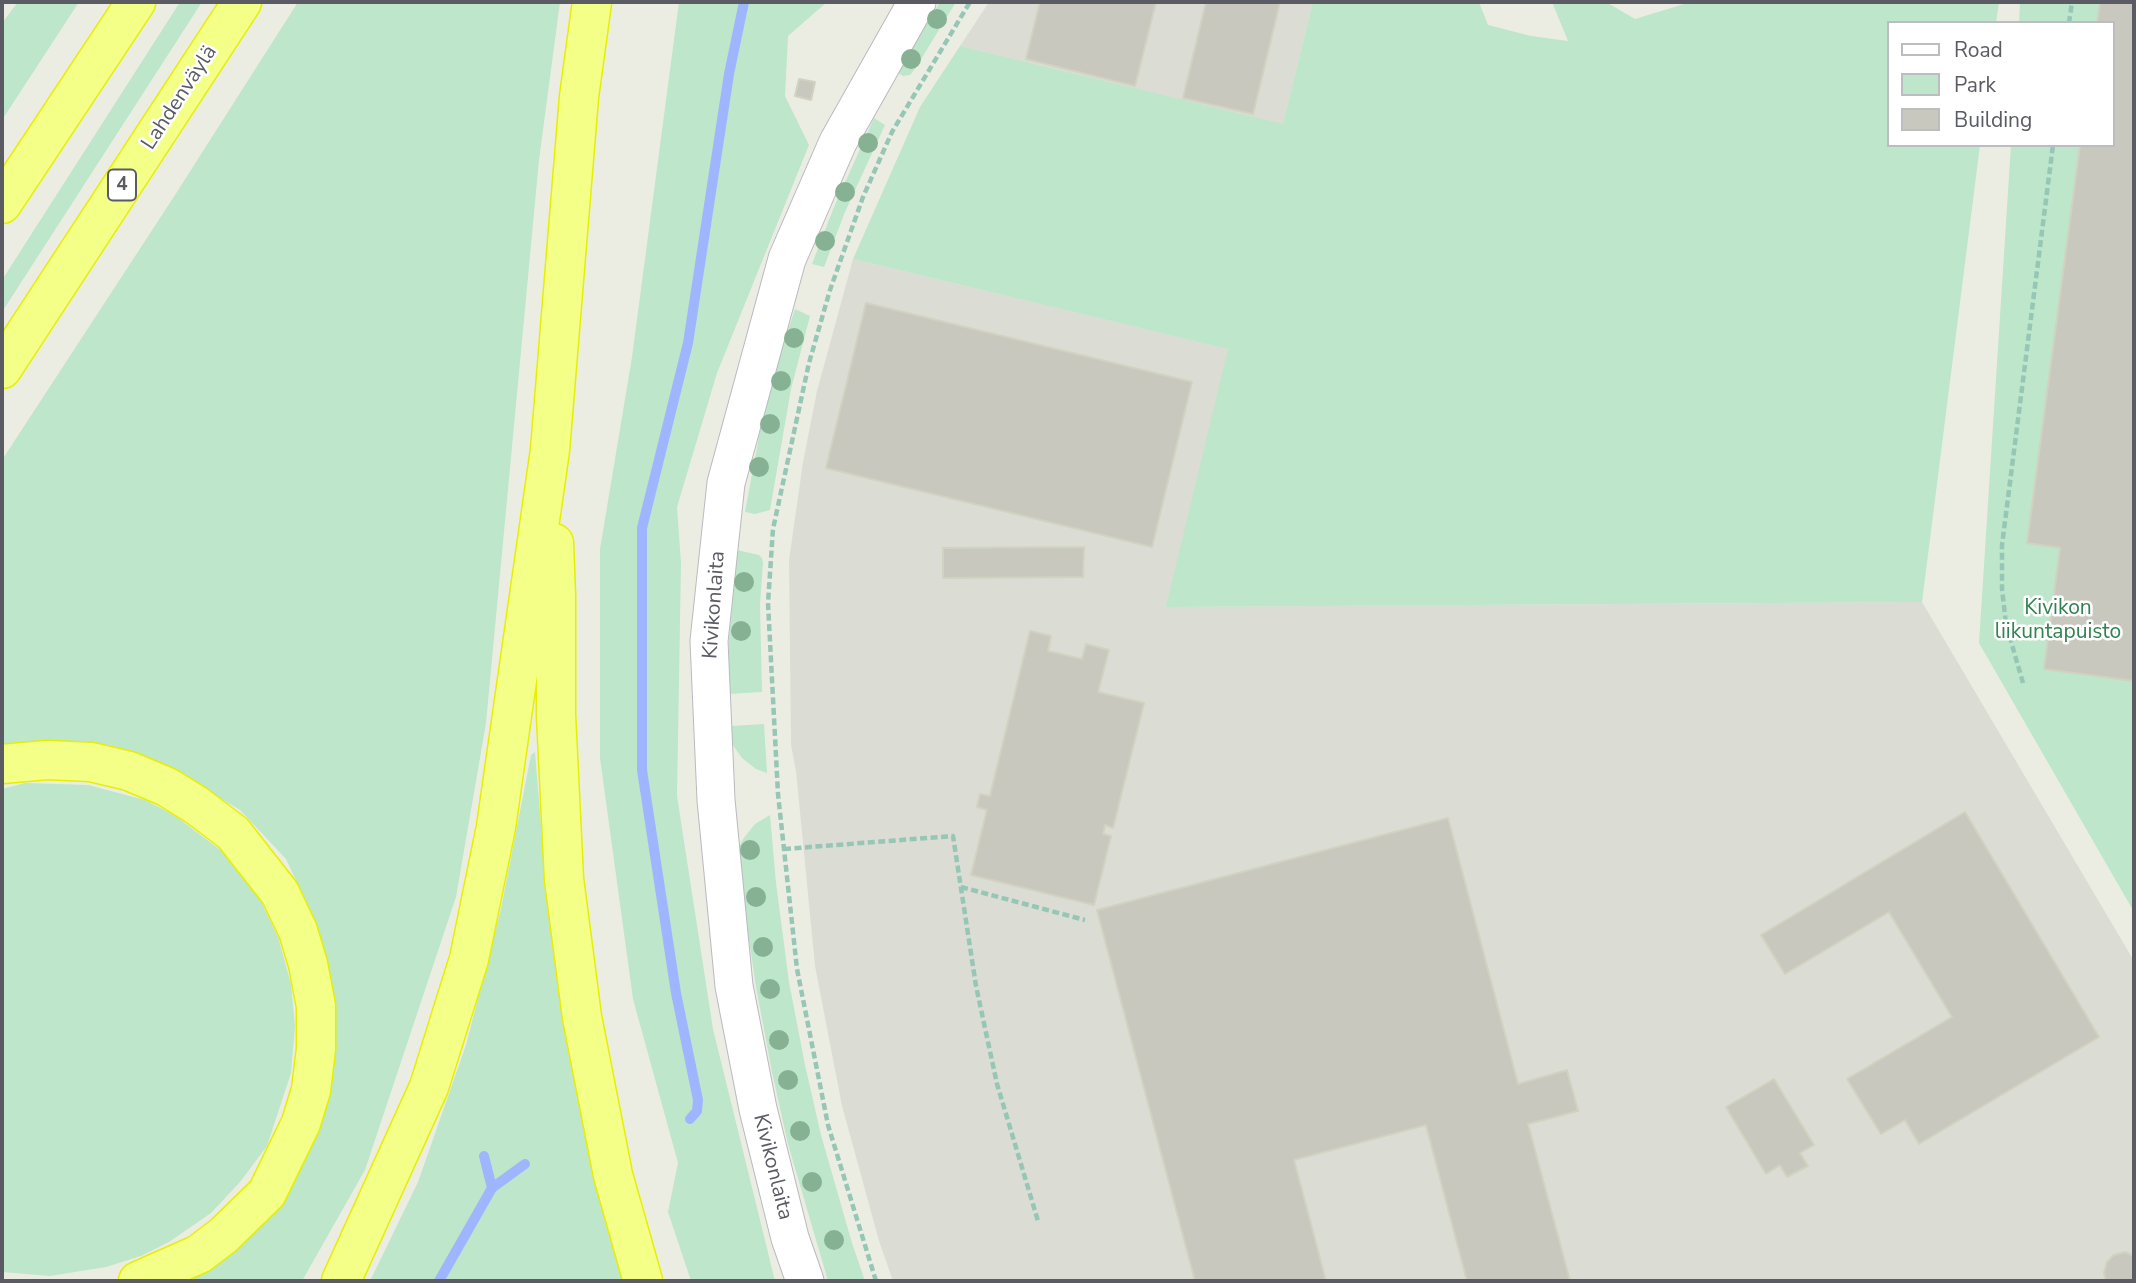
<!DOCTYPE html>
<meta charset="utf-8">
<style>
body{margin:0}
#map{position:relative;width:2136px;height:1283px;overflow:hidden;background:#ecede2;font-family:"Nunito Sans",sans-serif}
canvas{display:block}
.frame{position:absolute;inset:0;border:4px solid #5a5b63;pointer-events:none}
.legend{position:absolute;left:1887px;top:21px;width:228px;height:126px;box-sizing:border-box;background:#fff;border:2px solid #bdbdc1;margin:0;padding:9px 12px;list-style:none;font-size:21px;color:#5a5b63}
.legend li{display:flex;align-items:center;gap:14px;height:35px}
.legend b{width:35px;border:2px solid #bdbdc1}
</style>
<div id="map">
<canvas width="2136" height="1283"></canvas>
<div class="frame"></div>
<ul class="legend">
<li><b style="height:9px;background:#fff"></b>Road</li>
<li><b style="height:19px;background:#bde6cb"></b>Park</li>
<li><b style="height:19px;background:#c8c8be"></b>Building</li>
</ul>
</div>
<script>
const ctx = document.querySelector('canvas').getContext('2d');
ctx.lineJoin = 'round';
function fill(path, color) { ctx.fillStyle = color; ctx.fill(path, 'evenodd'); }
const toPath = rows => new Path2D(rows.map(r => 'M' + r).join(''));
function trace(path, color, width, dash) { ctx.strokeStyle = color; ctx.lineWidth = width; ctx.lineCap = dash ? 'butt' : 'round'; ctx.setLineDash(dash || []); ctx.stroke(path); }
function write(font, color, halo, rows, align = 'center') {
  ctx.font = font + ' "Nunito Sans",sans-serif'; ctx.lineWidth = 5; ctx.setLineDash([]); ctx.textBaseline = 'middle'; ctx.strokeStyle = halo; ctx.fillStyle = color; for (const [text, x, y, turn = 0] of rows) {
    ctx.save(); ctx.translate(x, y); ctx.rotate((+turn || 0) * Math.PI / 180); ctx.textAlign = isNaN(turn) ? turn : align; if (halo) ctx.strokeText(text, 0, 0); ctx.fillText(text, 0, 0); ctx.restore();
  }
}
const industrial = toPath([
 [989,2,1313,2,1283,125,960,46],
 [853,259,1229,349,1167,607,1922,602,2134,961,2134,1281,893,1281,879,1241,842,1106,815,966,796,771,791,745,789,560,803,462,817,391]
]);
const green = toPath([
 [18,2,79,2,2,120,2,23],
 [180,2,202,2,2,312,2,280],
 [298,2,560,2,539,160,486,723,456,897,365,1170,302,1281,169,1281,236,1241,334,1003,327,959,317,926,286,859,240,810,177,772,2,746,2,460,175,195],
 [679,2,827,2,788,36,785,96,809,145,717,373,677,507,681,563,677,796,713,1029,775,1281,691,1281,668,1212,678,1163,633,999,600,758,600,549,632,357],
 [940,2,956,2,915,69,910,75,903,76,897,72],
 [1313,2,1479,2,1488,25,1531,36,1568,41,1552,2,1606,2,1635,19,1684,4,1685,2,1999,2,1996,23,1889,23,1889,145,1980,145,1922,602,1166,607,1228,349,853,259,920,107,960,46,1283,124],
 [2020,2,2134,2,2134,912,1979,643,2011,145,2113,145,2113,23,2019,23],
 [874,118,885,125,845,212,824,267,812,264,834,207],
 [795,309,810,316,791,389,770,510,755,514,745,512,760,431,782,349],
 [737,550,759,555,762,558,763,563,760,604,762,692,729,694,729,641],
 [764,724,767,773,756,769,742,758,730,741,729,729,732,726],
 [535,752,548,910,568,1044,626,1281,370,1281,418,1182,466,1045,501,909,531,755],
 [25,783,88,785,145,800,174,815,223,852,258,895,278,937,291,984,295,1026,291,1073,267,1146,240,1182,211,1213,169,1242,141,1256,106,1267,50,1276,2,1272,2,789],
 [770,815,776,883,789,982,805,1065,821,1135,852,1243,865,1281,828,1281,788,1144,772,1072,756,987,741,885,738,849,743,839,755,824]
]);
const stream = toPath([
 [690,1119,697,1111,698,1100,676,993,642,770,642,528,688,343,729,74,744,2],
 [492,1188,525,1164],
 [439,1281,492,1188,484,1156]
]);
const building = toPath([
 [1040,2,1156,2,1135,86,1026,59,1040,2],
 [1206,2,1280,2,1253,114,1183,98,1206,2],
 [2100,2,2134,2,2134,681,2044,669,2060,548,2027,543,2080,145,2113,145,2113,23,2097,23,2100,2],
 [799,79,815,82,811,100,795,96,799,79],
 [866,303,1192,382,1152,547,826,468,866,303],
 [1084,547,1083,577,943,578,943,548,1084,547],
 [1030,631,1051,636,1048,651,1082,659,1086,644,1109,650,1098,692,1144,703,1113,828,1105,825,1103,834,1111,836,1094,905,971,875,987,810,977,807,980,794,990,796,1030,631],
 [1965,812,2099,1037,1919,1144,1905,1120,1881,1134,1847,1079,1952,1017,1889,912,1785,974,1761,935,1965,812],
 [1448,818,1518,1084,1567,1070,1578,1111,1528,1124,1570,1281,1467,1281,1426,1125,1294,1160,1326,1281,1195,1281,1097,910,1448,818],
 [1774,1079,1814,1145,1800,1153,1808,1166,1787,1177,1780,1165,1766,1174,1726,1107,1774,1079],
 [2125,1252,2134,1256,2134,1281,2106,1281,2104,1273,2107,1262,2114,1255,2125,1252]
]);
const path = toPath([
 [2069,23,2072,2],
 [2023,683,2006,624,2002,589,2002,545,2053,145],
 [784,849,953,836,976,986,997,1084,1038,1221],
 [961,887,1085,920],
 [876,1281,828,1125,797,969,778,794,768,603,773,529,809,363,830,290,863,197,892,132,970,2]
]);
const minor = toPath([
 [805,1281,790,1238,758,1109,734,986,716,800,709,641,726,483,787,259,838,142,917,2]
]);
const motorway = toPath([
 [2,204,136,2],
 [2,369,242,2],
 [554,543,556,596,556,715,564,879,582,1017,613,1175,643,1281],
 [2,764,47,760,91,762,129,771,167,787,196,805,233,833,280,893,298,931,308,964,316,1006,316,1049,311,1090,301,1123,267,1193,224,1235,199,1254,138,1281],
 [341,1281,429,1087,469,959,496,827,550,450,579,97,592,2]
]);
const trees = [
 [937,19],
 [911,59],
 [868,143],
 [845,192],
 [825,241],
 [794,338],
 [781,381],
 [770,424],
 [759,467],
 [744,582],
 [741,631],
 [750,850],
 [756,897],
 [763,947],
 [770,989],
 [779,1040],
 [788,1080],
 [800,1131],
 [812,1182],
 [834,1240]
];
const shields = [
 [122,185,28]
];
const shieldNames = [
 ["4",122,185]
];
const streetNames = [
 ["Lahdenväylä",180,98,-57],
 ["Kivikonlaita",715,605,-86],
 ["Kivikonlaita",772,1167,76]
];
const parkNames = [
 ["Kivikon",2058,609],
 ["liikuntapuisto",2058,633]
];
fill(industrial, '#dbdcd4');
fill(green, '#bde6cb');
trace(stream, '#a0b5ff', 10);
fill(building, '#c8c8be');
trace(building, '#d1d2c0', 2);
trace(minor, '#bab9c1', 39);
trace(motorway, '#e7ef00', 41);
trace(path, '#96c6b5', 4.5, [7, 3.5]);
trace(minor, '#fff', 37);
trace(motorway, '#f4ff87', 38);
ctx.fillStyle = '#86b293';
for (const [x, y] of trees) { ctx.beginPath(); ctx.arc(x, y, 10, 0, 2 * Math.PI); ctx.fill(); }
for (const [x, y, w] of shields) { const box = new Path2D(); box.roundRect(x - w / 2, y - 15.5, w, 31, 5); ctx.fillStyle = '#fff'; ctx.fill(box); trace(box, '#5a5b63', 2); }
write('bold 19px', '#5a5b63', null, shieldNames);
write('21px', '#5a5b63', '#fff', streetNames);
write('21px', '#328252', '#fff', parkNames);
</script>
